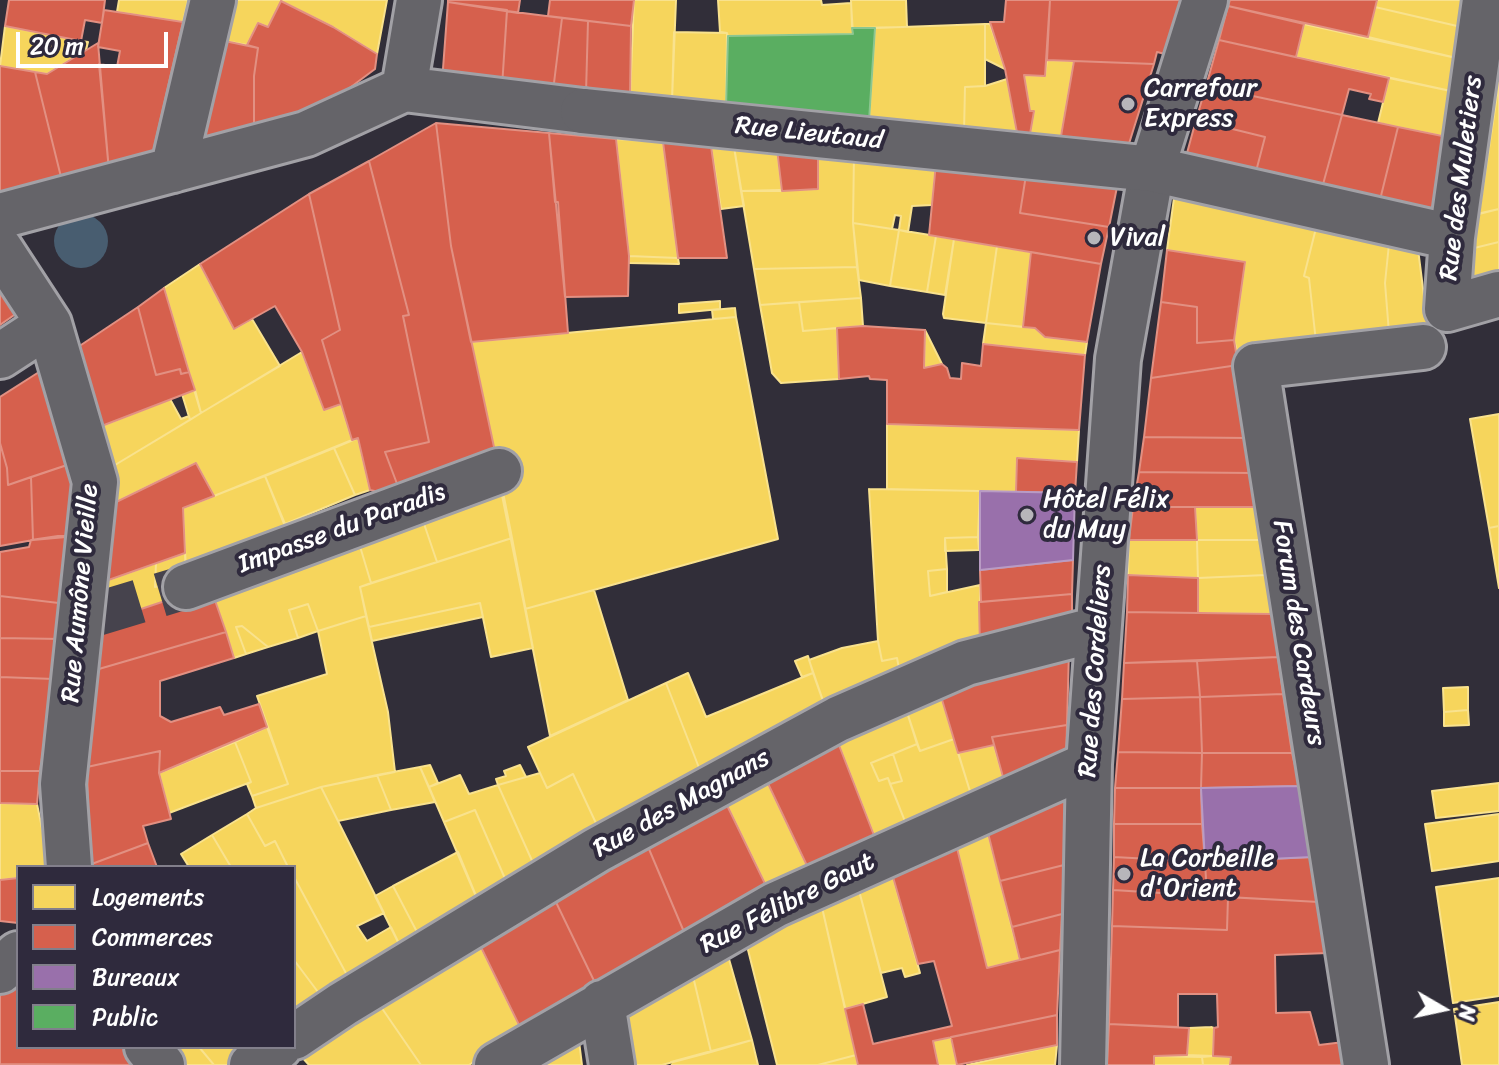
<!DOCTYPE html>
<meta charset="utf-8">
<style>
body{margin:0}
#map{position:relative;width:1499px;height:1065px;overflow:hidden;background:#312e39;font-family:Sriracha,sans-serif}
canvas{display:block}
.legend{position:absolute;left:16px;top:865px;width:280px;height:184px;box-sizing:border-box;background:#2f2a3d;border:2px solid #827f8b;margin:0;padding:10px 14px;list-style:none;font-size:24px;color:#fff}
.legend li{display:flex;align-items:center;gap:16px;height:40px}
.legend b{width:40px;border:2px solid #827f8b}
.north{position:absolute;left:1403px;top:969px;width:80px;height:80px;-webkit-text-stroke:6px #2f2a3d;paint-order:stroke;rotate:99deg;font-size:22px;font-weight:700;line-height:32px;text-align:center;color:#fff}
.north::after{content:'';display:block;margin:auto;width:28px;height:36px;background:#fff;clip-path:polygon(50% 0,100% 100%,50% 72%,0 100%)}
.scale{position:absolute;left:16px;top:32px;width:152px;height:36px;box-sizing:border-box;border:4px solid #fff;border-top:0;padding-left:10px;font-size:24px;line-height:28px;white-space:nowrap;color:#fff;-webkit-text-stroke:6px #2f2a3d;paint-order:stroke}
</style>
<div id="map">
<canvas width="1499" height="1065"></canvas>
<ul class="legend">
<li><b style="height:22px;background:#f6d55c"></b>Logements</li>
<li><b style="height:22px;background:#d6604d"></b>Commerces</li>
<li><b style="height:22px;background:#9970ab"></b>Bureaux</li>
<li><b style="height:22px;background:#5aae61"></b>Public</li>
</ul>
<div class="north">N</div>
<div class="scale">20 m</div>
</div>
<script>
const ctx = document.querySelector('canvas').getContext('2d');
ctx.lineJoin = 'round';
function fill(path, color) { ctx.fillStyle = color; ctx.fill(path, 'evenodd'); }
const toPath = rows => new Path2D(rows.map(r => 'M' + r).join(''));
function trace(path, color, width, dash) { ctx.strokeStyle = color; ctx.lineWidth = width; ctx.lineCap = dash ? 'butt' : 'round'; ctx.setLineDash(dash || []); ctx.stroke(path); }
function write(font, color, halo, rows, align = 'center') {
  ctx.font = font + ' Sriracha,sans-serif'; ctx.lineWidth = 8; ctx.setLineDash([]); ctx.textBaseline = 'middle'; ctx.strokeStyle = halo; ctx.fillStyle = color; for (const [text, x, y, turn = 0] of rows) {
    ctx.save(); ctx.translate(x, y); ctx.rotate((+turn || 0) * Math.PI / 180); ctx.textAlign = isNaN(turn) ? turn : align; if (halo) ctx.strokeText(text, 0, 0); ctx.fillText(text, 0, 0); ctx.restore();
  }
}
const water = toPath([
 '54 241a27 27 0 1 1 54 0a27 27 0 1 1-54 0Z'
]);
const homes = toPath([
 [119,0,188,0,183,22,117,12,119,0],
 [230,0,283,0,268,27,258,23,247,45,220,40,230,0],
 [283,0,387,0,377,54,333,27,282,2,283,0],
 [634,0,676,0,672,101,630,97,634,0],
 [718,0,821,0,822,5,851,3,853,34,728,36,727,33,720,32,718,0],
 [851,0,906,0,907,27,852,28,851,0],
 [1377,0,1473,0,1470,29,1375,7,1377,0],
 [1375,7,1470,29,1465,60,1368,37,1375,7],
 [985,24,990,24,1005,69,985,59,985,24],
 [985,24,985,86,965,87,964,132,869,121,875,28,985,24],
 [1304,24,1465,60,1460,93,1296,57,1304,24],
 [5,26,81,41,88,42,86,50,47,74,0,66,5,26],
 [674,32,727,33,726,108,672,101,674,32],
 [1047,60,1074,61,1060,142,1029,140,1034,111,1030,111,1024,75,1045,76,1047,60],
 [1389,78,1460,93,1457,139,1378,123,1389,78],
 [1007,79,1018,138,964,132,965,87,985,86,1007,79],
 [1499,82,1499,209,1479,214,1499,82],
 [616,139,663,142,678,258,629,256,616,139],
 [711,146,734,147,744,206,721,209,711,146],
 [734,147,777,149,782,191,741,191,734,147],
 [818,151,854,154,853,223,857,267,754,269,741,191,818,189,818,151],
 [854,154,936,163,932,205,912,206,908,232,899,230,901,216,895,215,892,229,853,223,854,154],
 [1174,198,1316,228,1304,276,1309,278,1316,342,1237,351,1234,340,1245,262,1167,250,1174,198],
 [1499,209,1499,242,1466,250,1472,215,1499,209],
 [853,223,899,230,890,286,859,280,853,223],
 [1316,228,1389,244,1385,283,1389,333,1316,342,1309,278,1304,276,1316,228],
 [899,230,936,236,927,292,890,286,899,230],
 [936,236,954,239,945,295,927,292,936,236],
 [954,239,997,246,986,323,944,318,943,314,954,239],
 [1499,242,1499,282,1459,291,1466,250,1499,242],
 [1389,244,1418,249,1428,328,1389,333,1385,283,1389,244],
 [997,246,1031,252,1023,327,986,323,997,246],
 [629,256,678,258,679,264,629,263,629,256],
 [200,264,234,329,252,319,280,366,201,413,164,288,200,264],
 [857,267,861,298,760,305,754,269,857,267],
 [861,298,863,326,803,331,799,302,861,298],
 [720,301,720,309,679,313,679,304,720,301],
 [799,302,803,331,837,328,839,379,781,383,772,373,760,305,799,302],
 [735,308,736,317,713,319,712,310,735,308],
 [736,317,778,539,525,609,471,342,736,317],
 [986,323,1035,328,1045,337,1087,342,1085,355,983,344,986,323],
 [925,330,942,364,924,368,925,330],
 [302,352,324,410,341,404,352,440,214,496,196,463,108,506,110,468,302,352],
 [195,390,201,413,190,420,182,394,195,390],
 [170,399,181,419,189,416,190,420,110,468,99,427,170,399],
 [1499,414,1499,526,1489,528,1470,419,1499,414],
 [887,424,1079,430,1077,462,1017,458,1016,492,887,489,887,424],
 [358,438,370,490,355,495,334,448,358,438],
 [334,448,355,495,285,524,265,476,334,448],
 [265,476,288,534,186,570,183,508,265,476],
 [501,482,512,538,437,562,419,509,501,482],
 [869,489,980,491,978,537,945,538,947,569,928,571,930,596,980,585,980,648,902,684,897,658,882,661,878,641,869,489],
 [1195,507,1257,507,1261,540,1197,540,1195,507],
 [419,509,437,562,371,583,356,533,419,509],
 [1499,526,1499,588,1489,528,1499,526],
 [356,533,371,583,360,587,366,616,318,631,308,604,289,610,298,638,268,647,242,626,236,627,246,654,234,658,210,586,356,533],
 [978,537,979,550,945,551,945,538,978,537],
 [512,538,533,648,491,657,480,603,369,627,360,587,512,538],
 [1129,540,1197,540,1198,578,1128,575,1129,540],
 [1197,540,1261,540,1266,575,1198,578,1197,540],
 [185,553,186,579,155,587,156,563,185,553],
 [156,563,155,587,186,579,186,595,96,624,100,583,156,563],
 [947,569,947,592,930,596,928,571,947,569],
 [1266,575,1272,614,1198,613,1198,578,1266,575],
 [594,590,628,700,550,736,525,609,594,590],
 [480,603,483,617,372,641,369,627,480,603],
 [308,604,318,631,298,638,289,610,308,604],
 [366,616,388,712,395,772,321,787,256,808,252,796,288,784,257,696,327,674,318,631,366,616],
 [242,626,268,647,246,654,236,627,242,626],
 [878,641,882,661,897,658,902,684,829,718,809,660,842,648,878,641],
 [808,656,813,673,802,677,795,661,808,656],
 [688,673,706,717,813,673,829,718,703,778,666,683,688,673],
 [666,683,703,778,602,836,573,774,547,788,528,747,666,683],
 [1468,687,1468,710,1444,712,1443,688,1468,687],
 [940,693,954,739,920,751,906,709,940,693],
 [906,709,917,744,871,763,879,781,888,778,908,829,877,843,837,740,906,709],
 [1468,710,1469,725,1444,726,1444,712,1468,710],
 [267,727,288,784,252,796,247,784,251,782,235,742,267,727],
 [954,739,973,801,908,829,890,784,902,781,893,754,917,744,920,751,954,739],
 [235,742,251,782,169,813,159,773,235,742],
 [994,745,1006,788,973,801,958,753,994,745],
 [893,754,902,781,890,784,888,778,879,781,871,763,893,754],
 [430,765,438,783,429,787,420,767,430,765],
 [520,765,526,777,498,785,496,779,506,776,504,771,520,765],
 [420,767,435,802,391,810,377,775,420,767],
 [540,773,547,788,573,774,602,836,538,874,498,785,540,773],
 [763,773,810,872,770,894,723,797,763,773],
 [377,775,391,810,338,821,321,787,377,775],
 [460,775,469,794,498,785,538,874,510,890,475,810,444,822,429,787,460,775],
 [1499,783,1499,811,1436,818,1432,791,1499,783],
 [321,787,384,913,357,926,367,941,391,927,405,956,354,988,294,877,294,867,288,867,275,841,265,846,247,814,256,808,321,787],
 [0,803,37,804,50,867,18,867,18,878,0,880,0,803],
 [475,810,510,890,481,908,444,822,475,810],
 [247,814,265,846,275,841,288,867,231,867,212,835,247,814],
 [1499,814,1499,861,1432,871,1425,824,1499,814],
 [987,829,1020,960,987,968,956,844,987,829],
 [212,835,231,867,189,867,181,854,212,835],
 [458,852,481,908,430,941,417,932,393,886,458,852],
 [891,870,920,973,905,977,902,968,881,973,857,883,891,870],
 [294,877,354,988,327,1004,294,960,294,877],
 [1499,878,1499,996,1453,1003,1436,887,1499,878],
 [857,883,887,997,845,1009,821,903,857,883],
 [393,886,417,932,430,941,405,956,375,896,393,886],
 [821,903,856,1055,818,1065,777,1065,746,942,821,903],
 [477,939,522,1031,469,1065,421,1065,379,1004,477,939],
 [727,952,752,1040,711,1052,692,972,727,952],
 [294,960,327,1004,294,1020,294,960],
 [692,972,711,1052,662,1065,633,1065,621,1014,692,972],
 [1499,1002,1499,1065,1462,1065,1454,1009,1499,1002],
 [379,1004,421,1065,309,1065,300,1055,379,1004],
 [1211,1027,1214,1028,1213,1056,1187,1055,1189,1028,1211,1027],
 [951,1037,957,1065,938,1065,933,1041,951,1037],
 [752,1040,758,1065,672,1065,671,1062,752,1040],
 [579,1041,582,1065,536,1065,579,1041],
 [1057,1045,1055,1065,967,1065,1057,1045],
 [164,1047,199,1047,214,1065,177,1065,164,1047],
 [199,1047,235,1047,242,1056,230,1065,214,1065,199,1047],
 [856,1055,858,1065,818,1065,856,1055],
 [1154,1056,1202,1057,1203,1065,1154,1065,1154,1056],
 [1213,1056,1231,1057,1230,1065,1203,1065,1202,1057,1213,1056]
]);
const shops = toPath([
 [9,0,105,0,102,23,85,20,81,41,5,26,9,0],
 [448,0,520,0,518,13,448,2,448,0],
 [550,0,634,0,631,26,548,16,550,0],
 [1006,0,1050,0,1045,76,1024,75,1030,111,1034,111,1029,140,1018,138,1005,69,990,22,1004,22,1006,0],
 [1050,0,1181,0,1165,54,1157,52,1154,64,1047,60,1050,0],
 [1230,0,1377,0,1368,37,1228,6,1230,0],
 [281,1,333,27,377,54,375,69,304,122,254,134,254,76,258,48,247,45,258,23,268,27,281,1],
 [448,2,507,10,502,87,442,82,448,2],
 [1228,6,1304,24,1296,57,1219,40,1228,6],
 [104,10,183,22,151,161,109,171,99,64,117,67,120,51,98,47,104,10],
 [507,11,562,18,553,91,502,87,507,11],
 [562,18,588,21,586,93,553,91,562,18],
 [588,21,631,26,630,97,586,93,588,21],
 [220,40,258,48,254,76,254,134,199,149,220,40],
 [1219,40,1389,78,1383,102,1369,99,1371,94,1349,89,1342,115,1206,86,1219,40],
 [98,43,109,171,62,181,35,72,47,74,98,43],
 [1074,61,1154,64,1127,150,1060,142,1074,61],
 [0,66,35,72,62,181,0,197,0,66],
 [1206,86,1342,115,1319,199,1253,183,1265,137,1196,120,1206,86],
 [1342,115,1398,127,1377,212,1319,199,1342,115],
 [1196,120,1265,137,1253,183,1184,164,1196,120],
 [436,123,549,133,555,202,558,202,568,333,471,342,451,246,436,123],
 [436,123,451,246,497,461,402,497,385,452,429,442,403,316,409,315,369,161,436,123],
 [1398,127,1457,139,1442,225,1377,212,1398,127],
 [549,133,616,139,629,256,628,296,565,297,549,133],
 [663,142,711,146,727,258,678,258,663,142],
 [777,149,818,151,818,189,782,191,777,149],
 [369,161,409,315,403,316,429,442,385,452,402,497,370,490,358,438,352,440,322,340,340,330,309,194,369,161],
 [936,163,1026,175,1020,213,1109,227,1101,264,929,235,936,163],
 [1026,175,1117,187,1109,227,1020,213,1026,175],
 [309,194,340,330,322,340,341,404,324,410,302,352,275,306,234,329,200,264,309,194],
 [1167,250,1245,262,1234,340,1197,343,1197,307,1161,302,1167,250],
 [1031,252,1101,264,1087,342,1045,337,1035,328,1023,327,1031,252],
 [0,281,20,311,0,325,0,281],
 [164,288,189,372,181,374,180,369,156,375,138,307,164,288],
 [1161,302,1197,307,1197,343,1234,340,1238,365,1151,378,1161,302],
 [138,307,156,375,180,369,181,374,189,372,195,390,99,427,78,347,138,307],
 [863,326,925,330,924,368,942,364,947,368,950,378,961,379,962,363,981,366,983,344,1085,355,1079,430,887,424,887,380,870,379,869,376,839,379,837,328,863,326],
 [50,365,76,462,8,485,7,468,0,443,0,397,50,365],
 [1238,365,1247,438,1144,437,1151,378,1238,365],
 [1144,437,1247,438,1252,473,1139,472,1144,437],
 [0,443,7,468,8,485,31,477,33,540,0,546,0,443],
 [1017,458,1077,462,1075,493,1016,492,1017,458],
 [76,462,77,536,33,540,31,477,76,462],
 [196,463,214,496,183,508,185,553,100,583,108,506,196,463],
 [1139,472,1252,473,1257,507,1133,507,1139,472],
 [1133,507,1195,507,1197,540,1129,540,1133,507],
 [58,536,77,536,67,604,0,596,0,552,29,547,31,540,58,536],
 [1073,560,1072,594,981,602,980,570,1073,560],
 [1128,575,1198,578,1198,613,1127,612,1128,575],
 [210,586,226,632,92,671,96,624,210,586],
 [1072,594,1072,626,980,648,979,602,1072,594],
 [0,596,67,604,61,639,0,638,0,596],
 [1127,612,1272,614,1278,657,1124,663,1127,612],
 [226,632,234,658,160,681,160,716,171,722,220,707,224,715,259,704,267,727,159,773,160,751,87,767,92,671,226,632],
 [0,638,61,639,54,679,0,677,0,638],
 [1069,650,1067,725,992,737,994,745,958,753,940,693,1069,650],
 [1278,657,1283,694,1200,697,1197,661,1278,657],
 [1197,661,1200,697,1122,699,1124,663,1197,661],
 [0,677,54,679,40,771,0,771,0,677],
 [1283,694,1292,753,1202,753,1200,697,1283,694],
 [1200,697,1202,753,1118,752,1122,699,1200,697],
 [1067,725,1066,763,1006,788,992,737,1067,725],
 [837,740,877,843,810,872,763,773,837,740],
 [160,751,159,773,171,819,143,826,148,843,89,865,87,767,160,751],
 [1118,752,1202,753,1201,788,1115,788,1118,752],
 [1202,753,1292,753,1300,786,1201,788,1202,753],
 [0,771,40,771,37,804,0,803,0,771],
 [1115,788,1201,788,1202,824,1114,824,1115,788],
 [1065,795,1064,865,1000,881,987,829,1065,795],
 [723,797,770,894,687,939,646,842,723,797],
 [1114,824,1202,824,1205,862,1114,857,1114,824],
 [646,842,687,939,598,989,553,896,646,842],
 [148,843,157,867,89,867,89,865,148,843],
 [956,844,987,968,1060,950,1057,1015,933,1041,938,1065,858,1065,845,1009,863,1004,873,1044,952,1026,934,961,918,964,891,870,956,844],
 [1114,857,1205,862,1207,896,1113,890,1114,857],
 [1312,857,1319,902,1207,896,1205,862,1312,857],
 [1064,865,1062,914,1012,927,1000,881,1064,865],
 [18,878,18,923,0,921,0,880,18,878],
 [1113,890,1228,897,1227,930,1112,926,1113,890],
 [553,896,598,989,522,1031,477,939,553,896],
 [1228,897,1319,902,1328,953,1275,955,1276,1013,1310,1012,1319,1045,1344,1042,1348,1065,1230,1065,1231,1057,1213,1056,1214,1028,1218,1027,1217,994,1178,994,1178,1027,1109,1024,1112,926,1227,930,1228,897],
 [1062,914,1060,950,1020,960,1012,927,1062,914],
 [18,980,18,1047,125,1047,139,1062,136,1065,0,1064,0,995,18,980],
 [1057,1015,1057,1045,957,1065,951,1037,1057,1015],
 [1109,1024,1189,1028,1187,1055,1154,1056,1154,1065,1107,1065,1109,1024]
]);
const offices = toPath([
 [980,491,1075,493,1073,560,980,570,980,491],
 [1300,786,1312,857,1205,862,1201,788,1300,786]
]);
const public = toPath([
 [852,28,875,28,869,121,726,108,728,36,853,34,852,28]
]);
const pedestrianTunnel = toPath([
 [97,614,186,587]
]);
const pedestrian = toPath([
 [404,89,419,0],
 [173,170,213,0],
 [0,216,306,134,404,89,583,111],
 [0,249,49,324,95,482,63,784,69,867],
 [0,356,49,324],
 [186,587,499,471],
 [0,971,18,954],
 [602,1003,612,1065],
 [294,1037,343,1004,597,850,838,719,966,663,1098,629],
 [147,1047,162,1065],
 [252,1065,279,1047],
 [497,1065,775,905,1089,764],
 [1083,1065,1089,764,1118,359,1152,169],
 [1366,1065,1256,366,1423,347]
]);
const minor = toPath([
 [1485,0,1452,237,1447,309,1499,294],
 [583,111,1152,169,1452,237],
 [1152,169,1205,0]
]);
const markers = [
 [1128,104,8,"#b7b6ba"],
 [1094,238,8,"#b7b6ba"],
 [1027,515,8,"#b7b6ba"],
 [1124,874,8,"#b7b6ba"]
];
const poiNames = [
 ["Carrefour",1144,89],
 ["Express",1144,119],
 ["Vival",1110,238],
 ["Hôtel Félix",1043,500],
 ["du Muy",1043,530],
 ["La Corbeille",1140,859],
 ["d'Orient",1140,889]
];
const streetNames = [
 ["Rue Lieutaud",809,134,6],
 ["Rue des Muletiers",1462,178,-83],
 ["Impasse du Paradis",342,529,-20],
 ["Rue Aumône Vieille",81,593,-85],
 ["Forum des Cardeurs",1298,633,81],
 ["Rue des Cordeliers",1096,671,-86],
 ["Rue des Magnans",682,804,-29],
 ["Rue Félibre Gaut",788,904,-27]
];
fill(water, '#485d70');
fill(homes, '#f6d55c');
trace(homes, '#f9e28d', 2);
fill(shops, '#d6604d');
trace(shops, '#e29082', 2);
fill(offices, '#9970ab');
trace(offices, '#b89bc4', 2);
fill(public, '#5aae61');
trace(public, '#8cc690', 2);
trace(pedestrianTunnel, '#46434d', 44, [44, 22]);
trace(pedestrian, '#a2a1a6', 50);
trace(minor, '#a2a1a6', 50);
trace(pedestrian, '#656469', 44);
trace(minor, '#656469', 44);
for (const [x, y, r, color] of markers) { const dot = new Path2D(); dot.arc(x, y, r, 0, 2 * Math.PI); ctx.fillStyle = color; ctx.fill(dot); trace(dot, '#2f2a3d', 3); }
write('26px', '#fff', '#2f2a3d', poiNames, 'left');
write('26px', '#fff', '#2f2a3d', streetNames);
</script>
